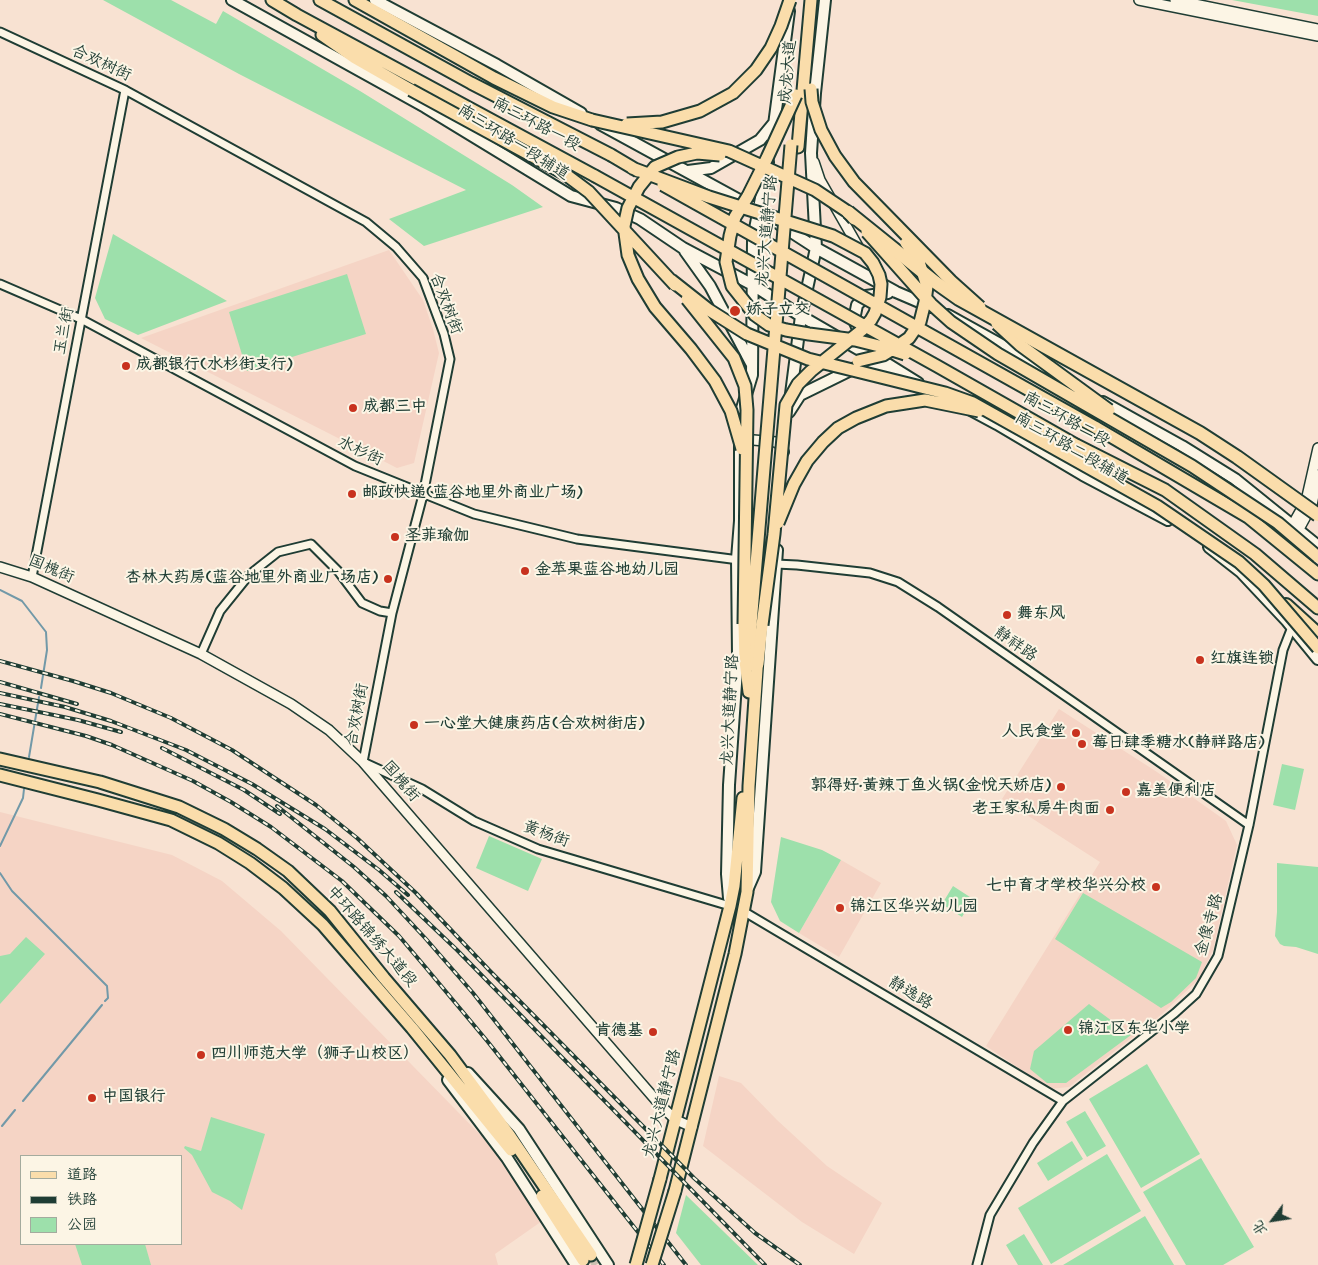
<!DOCTYPE html>
<meta charset="utf-8">
<style>
body{margin:0}
#map{position:relative;width:1318px;height:1265px;overflow:hidden;background:#f8e2d2;font-family:Mynerve,"LXGW WenKai TC",sans-serif}
canvas{display:block}
.legend{position:absolute;left:20px;top:1155px;width:162px;height:90px;box-sizing:border-box;background:#fcf5e5;border:1px solid #a4ab9e;margin:0;padding:6px 9px;list-style:none;font-size:15px;color:#1f3d34}
.legend li{display:flex;align-items:center;gap:10px;height:25px}
.legend b{width:25px;border:1px solid #a4ab9e}
.north{position:absolute;left:1248px;top:1195px;width:50px;height:50px;-webkit-text-stroke:4px #fcf5e5;paint-order:stroke;rotate:239deg;font-size:14px;font-weight:700;line-height:20px;text-align:center;color:#1f3d34}
.north::after{content:'';display:block;margin:auto;width:18px;height:22px;background:#1f3d34;clip-path:polygon(50% 0,100% 100%,50% 72%,0 100%)}
</style>
<div id="map">
<canvas width="1318" height="1265"></canvas>
<ul class="legend">
<li><b style="height:6px;background:#faddab"></b>道路</li>
<li><b style="height:6px;background:#1f3d34"></b>铁路</li>
<li><b style="height:14px;background:#9de0ab"></b>公园</li>
</ul>
<div class="north">北</div>
</div>
<script>
const ctx = document.querySelector('canvas').getContext('2d');
ctx.lineJoin = 'round';
function fill(path, color) { ctx.fillStyle = color; ctx.fill(path, 'evenodd'); }
const toPath = rows => new Path2D(rows.map(r => 'M' + r).join(''));
function trace(path, color, width, dash) { ctx.strokeStyle = color; ctx.lineWidth = width; ctx.lineCap = dash ? 'butt' : 'round'; ctx.setLineDash(dash || []); ctx.stroke(path); }
function write(font, color, halo, rows, align = 'center') {
  ctx.font = font + ' Mynerve,"LXGW WenKai TC",sans-serif'; ctx.lineWidth = 4; ctx.setLineDash([]); ctx.textBaseline = 'middle'; ctx.strokeStyle = halo; ctx.fillStyle = color; for (const [text, x, y, turn = 0] of rows) {
    ctx.save(); ctx.translate(x, y); ctx.rotate((+turn || 0) * Math.PI / 180); ctx.textAlign = isNaN(turn) ? turn : align; if (halo) ctx.strokeText(text, 0, 0); ctx.fillText(text, 0, 0); ctx.restore();
  }
}
const built = toPath([
 [389,250,423,300,433,329,439,353,414,463,397,468,141,338],
 [1059,709,1157,772,1226,821,1237,845,1213,950,1199,979,1162,1014,1069,1087,1050,1089,986,1046,1100,862,1002,799],
 [0,812,172,855,222,881,281,931,500,1155,542,1221,495,1254,498,1265,0,1265],
 [21,1156,181,1156,181,1244,21,1244],
 [841,860,881,883,839,957,799,933],
 [719,1076,741,1083,777,1120,827,1166,882,1203,854,1254,802,1222,703,1146]
]);
const green = toPath([
 [103,0,171,0,216,24,223,11,360,91,512,185,543,207,424,246,389,219,466,190,239,74],
 [1232,0,1318,0,1318,16],
 [113,234,227,301,138,335,105,319,95,298],
 [347,274,366,334,247,371,229,312],
 [1282,764,1304,769,1295,810,1273,805],
 [489,836,542,859,528,891,476,868],
 [781,837,822,850,841,860,799,933,780,921,771,902],
 [1277,863,1318,867,1318,954,1296,947,1284,946,1280,944,1275,936,1277,912],
 [953,886,973,899,962,917,942,904],
 [1083,893,1202,962,1196,978,1171,1002,1161,1008,1055,939],
 [26,937,45,954,0,1004,0,956,10,954],
 [1089,1004,1131,1035,1066,1083,1047,1083,1030,1069,1034,1051],
 [1147,1064,1200,1154,1141,1188,1089,1099],
 [1085,1111,1106,1146,1087,1157,1066,1122],
 [211,1117,265,1134,242,1210,230,1201,212,1192,192,1155,184,1148,185,1146,201,1151],
 [1072,1141,1083,1159,1048,1181,1037,1163],
 [1107,1154,1141,1211,1051,1264,1018,1208],
 [1201,1158,1254,1247,1223,1265,1186,1265,1143,1192],
 [686,1195,758,1265,701,1265,676,1233],
 [1145,1216,1174,1265,1063,1265],
 [1024,1234,1043,1265,1018,1265,1006,1245],
 [75,1244,145,1244,151,1265,82,1265]
]);
const stream = toPath([
 [0,590,22,601,46,632,47,650,41,688],
 [29,757,39,697],
 [0,846,23,798,24,789],
 [0,873,12,891,107,986,108,998,105,1001],
 [23,1101,102,1005],
 [2,1126,15,1110]
]);
const primaryTunnel = toPath([
 [591,1255,598,1265]
]);
const minor = toPath([
 [0,32,125,90,366,222,396,247,423,278,444,334,450,359,423,495,392,613,363,762,422,789,474,821,538,849,730,906],
 [0,284,81,319,355,466,474,514,577,539,739,560],
 [754,563,797,565,870,573,898,582,938,607,1249,825],
 [32,577,125,90],
 [201,654,220,611,249,575,278,552,311,544,338,571,362,603,380,611,392,613],
 [743,911,1063,1101],
 [977,1265,990,1215,1033,1143,1063,1101,1175,1013,1196,994,1218,956,1249,825,1283,650,1292,627]
]);
const tertiary = toPath([
 [1139,0,1318,36],
 [1175,0,1318,29],
 [814,162,820,180,860,250],
 [742,439,776,442,782,447,784,452],
 [1293,524,1306,501,1318,448],
 [1299,529,1312,505,1318,475],
 [0,567,32,577,201,654,291,704,329,730,363,762,661,1106,676,1120,692,1127]
]);
const secondary = toPath([
 [232,0,425,107,571,196,616,208,640,219,683,248,753,285,801,316,870,356,881,360,918,383],
 [375,0,497,65,581,113],
 [600,124,750,206],
 [772,140,789,11],
 [688,171,711,168,760,140,774,123],
 [779,224,816,248,896,292,931,307],
 [685,251,710,286,751,363],
 [948,315,1047,370],
 [857,327,854,320,857,305,866,296,888,293],
 [791,394,801,316,816,248,811,153,815,93,825,0],
 [1103,402,1182,446,1235,479,1318,546],
 [971,410,997,424,1083,475,1168,520],
 [789,412,800,395,861,365,871,365,893,373],
 [1209,547,1241,572,1287,621,1318,659],
 [748,888,755,872,777,550],
 [729,898,727,874,729,785,738,655,737,559,740,521,740,415,752,375,753,239,768,162],
 [468,1073,519,1129,608,1265],
 [448,1080,507,1158,576,1265]
]);
const primary = toPath([
 [750,665,751,624],
 [0,759,100,782,179,807,224,829,257,849,288,871,330,911,384,978,450,1055,510,1136,591,1255],
 [0,775,98,800,171,820,218,843,250,863,283,888,323,925,412,1028,511,1150],
 [660,1179,730,906,734,886,743,798],
 [675,1191,735,954,747,892,749,786,758,655],
 [542,1196,583,1260]
]);
const trunk = toPath([
 [272,0,297,15,595,176],
 [320,0,471,83,611,155],
 [355,0,494,78,553,107,592,120],
 [322,35,355,58,411,90],
 [798,147,811,0],
 [1095,427,1248,517,1318,574],
 [1076,445,1165,490,1255,554,1318,608],
 [744,624,745,661,749,692],
 [758,664,762,625]
]);
const motorway = toPath([
 [1286,605,1318,634]
]);
const rail = toPath([
 [0,661,73,681,111,693,171,718,232,750,316,805,357,838,416,893,490,971,694,1178,755,1233,800,1265],
 [0,682,77,704],
 [0,693,65,707,111,721,186,750,252,784,325,829,379,870,408,895],
 [0,704,78,720,121,732],
 [0,714,86,736,112,745,193,781,231,802,271,827,342,881,399,936,427,969,488,1042,664,1265],
 [162,748,244,790,280,814],
 [277,806,354,867,386,896,426,939,473,993,686,1265],
 [396,892,457,950,765,1265]
]);
const primaryBridge = toPath([
 [636,1265,660,1179],
 [652,1265,675,1191]
]);
const trunkBridge = toPath([
 [811,89,812,102,821,130,835,156,854,182,951,281,980,307],
 [411,90,565,174,589,192,675,285],
 [796,95,767,158,748,196,735,217,730,236,726,262,732,286,755,315,769,325,786,330,809,334,855,340,883,347,905,354],
 [592,120,729,151,815,190,848,212,854,219],
 [627,124,662,122,700,111,733,93,756,70,771,48,781,26,790,0],
 [611,155,638,171],
 [720,155,697,153,678,157,655,167,639,187,628,208,624,226,628,255,638,279,655,307,691,349,715,381,731,411,742,449],
 [632,168,709,197,833,236,865,253,873,263,879,275,881,284,880,297,875,313,871,320,862,330,811,371,798,384,786,405,774,534,762,625],
 [595,176,937,366,1076,445],
 [663,185,1095,427],
 [867,232,931,304,951,322,998,354,1192,466,1278,523,1318,557],
 [671,280,709,310,747,334,808,359,945,393,973,403,1157,506,1239,562,1264,585,1318,648],
 [687,299,734,358,745,386,747,410,744,624],
 [997,324,1020,345,1109,410],
 [858,361,883,355,896,347,909,338,920,322,925,302,927,286,919,262,906,243],
 [778,523,794,484,807,461,823,442,838,428,856,418,886,406,925,400,979,411],
 [751,624,791,145]
]);
const motorwayBridge = toPath([
 [848,212,935,282,959,299,1200,433,1237,457,1318,515]
]);
const markers = [
 [735,311,6,"#c8321e"],
 [126,366,5,"#c8321e"],
 [353,408,5,"#c8321e"],
 [352,494,5,"#c8321e"],
 [395,537,5,"#c8321e"],
 [525,571,5,"#c8321e"],
 [388,579,5,"#c8321e"],
 [1007,615,5,"#c8321e"],
 [1200,660,5,"#c8321e"],
 [414,725,5,"#c8321e"],
 [1076,733,5,"#c8321e"],
 [1082,744,5,"#c8321e"],
 [1061,787,5,"#c8321e"],
 [1126,792,5,"#c8321e"],
 [1110,810,5,"#c8321e"],
 [1156,887,5,"#c8321e"],
 [840,908,5,"#c8321e"],
 [1068,1030,5,"#c8321e"],
 [653,1032,5,"#c8321e"],
 [201,1055,5,"#c8321e"],
 [92,1098,5,"#c8321e"]
];
const streetNames = [
 ["合欢树街",101,64,25],
 ["成龙大道",789,72,-85],
 ["南三环路一段",536,125,28],
 ["南三环路一段辅道",513,143,32],
 ["龙兴大道静宁路",768,231,-85],
 ["合欢树街",445,304,69],
 ["玉兰街",65,331,-79],
 ["南三环路二段",1066,420,29],
 ["南三环路二段辅道",1071,449,30],
 ["水杉街",360,452,25],
 ["国槐街",51,570,23],
 ["静祥路",1015,645,35],
 ["龙兴大道静宁路",731,710,-87],
 ["合欢树街",358,715,-79],
 ["国槐街",400,782,49],
 ["黄杨街",546,835,20],
 ["金像寺路",1210,925,-74],
 ["中环路锦绣大道段",371,937,49],
 ["静逸路",910,994,31],
 ["龙兴大道静宁路",663,1104,-76]
];
const poiNames = [
 ["娇子立交",746,311],
 ["成都银行(水杉街支行)",136,366],
 ["成都三中",363,408],
 ["邮政快递(蓝谷地里外商业广场)",362,494],
 ["圣菲瑜伽",405,537],
 ["金苹果蓝谷地幼儿园",535,571],
 ["杏林大药房(蓝谷地里外商业广场店)",378,579,"right"],
 ["舞东风",1017,615],
 ["红旗连锁",1210,660],
 ["一心堂大健康药店(合欢树街店)",424,725],
 ["人民食堂",1066,733,"right"],
 ["莓日肆季糖水(静祥路店)",1092,744],
 ["郭得好·黄辣丁鱼火锅(金悦天娇店)",1051,787,"right"],
 ["嘉美便利店",1136,792],
 ["老王家私房牛肉面",1100,810,"right"],
 ["七中育才学校华兴分校",1146,887,"right"],
 ["锦江区华兴幼儿园",850,908],
 ["锦江区东华小学",1078,1030],
 ["肯德基",643,1032,"right"],
 ["四川师范大学（狮子山校区）",211,1055],
 ["中国银行",102,1098]
];
fill(built, '#f5d4c5');
fill(green, '#9de0ab');
trace(stream, '#7299a8', 2);
trace(primaryTunnel, '#cdc1b2', 11, [11, 5.5]);
trace(minor, '#1f3d34', 11);
trace(tertiary, '#1f3d34', 12);
trace(secondary, '#1f3d34', 14);
trace(primary, '#1f3d34', 15);
trace(trunk, '#1f3d34', 15);
trace(motorway, '#1f3d34', 16);
trace(minor, '#fcf5e5', 7);
trace(tertiary, '#fcf5e5', 9);
trace(secondary, '#fcf5e5', 10);
trace(primary, '#faddab', 11);
trace(trunk, '#faddab', 11);
trace(motorway, '#faddab', 12);
trace(rail, '#1f3d34', 4);
trace(rail, '#fcf5e5', 2, [5.5]);
trace(primaryBridge, '#1f3d34', 15, []);
trace(trunkBridge, '#1f3d34', 15, []);
trace(motorwayBridge, '#1f3d34', 16, []);
trace(primaryBridge, '#faddab', 11);
trace(trunkBridge, '#faddab', 11);
trace(motorwayBridge, '#faddab', 12);
for (const [x, y, r, color] of markers) { const dot = new Path2D(); dot.arc(x, y, r, 0, 2 * Math.PI); ctx.fillStyle = color; ctx.fill(dot); trace(dot, '#fcf5e5', 2); }
write('16px', '#1f3d34', '#fcf5e5', streetNames);
write('bold 16px', '#1f3d34', '#fcf5e5', poiNames, 'left');
</script>
